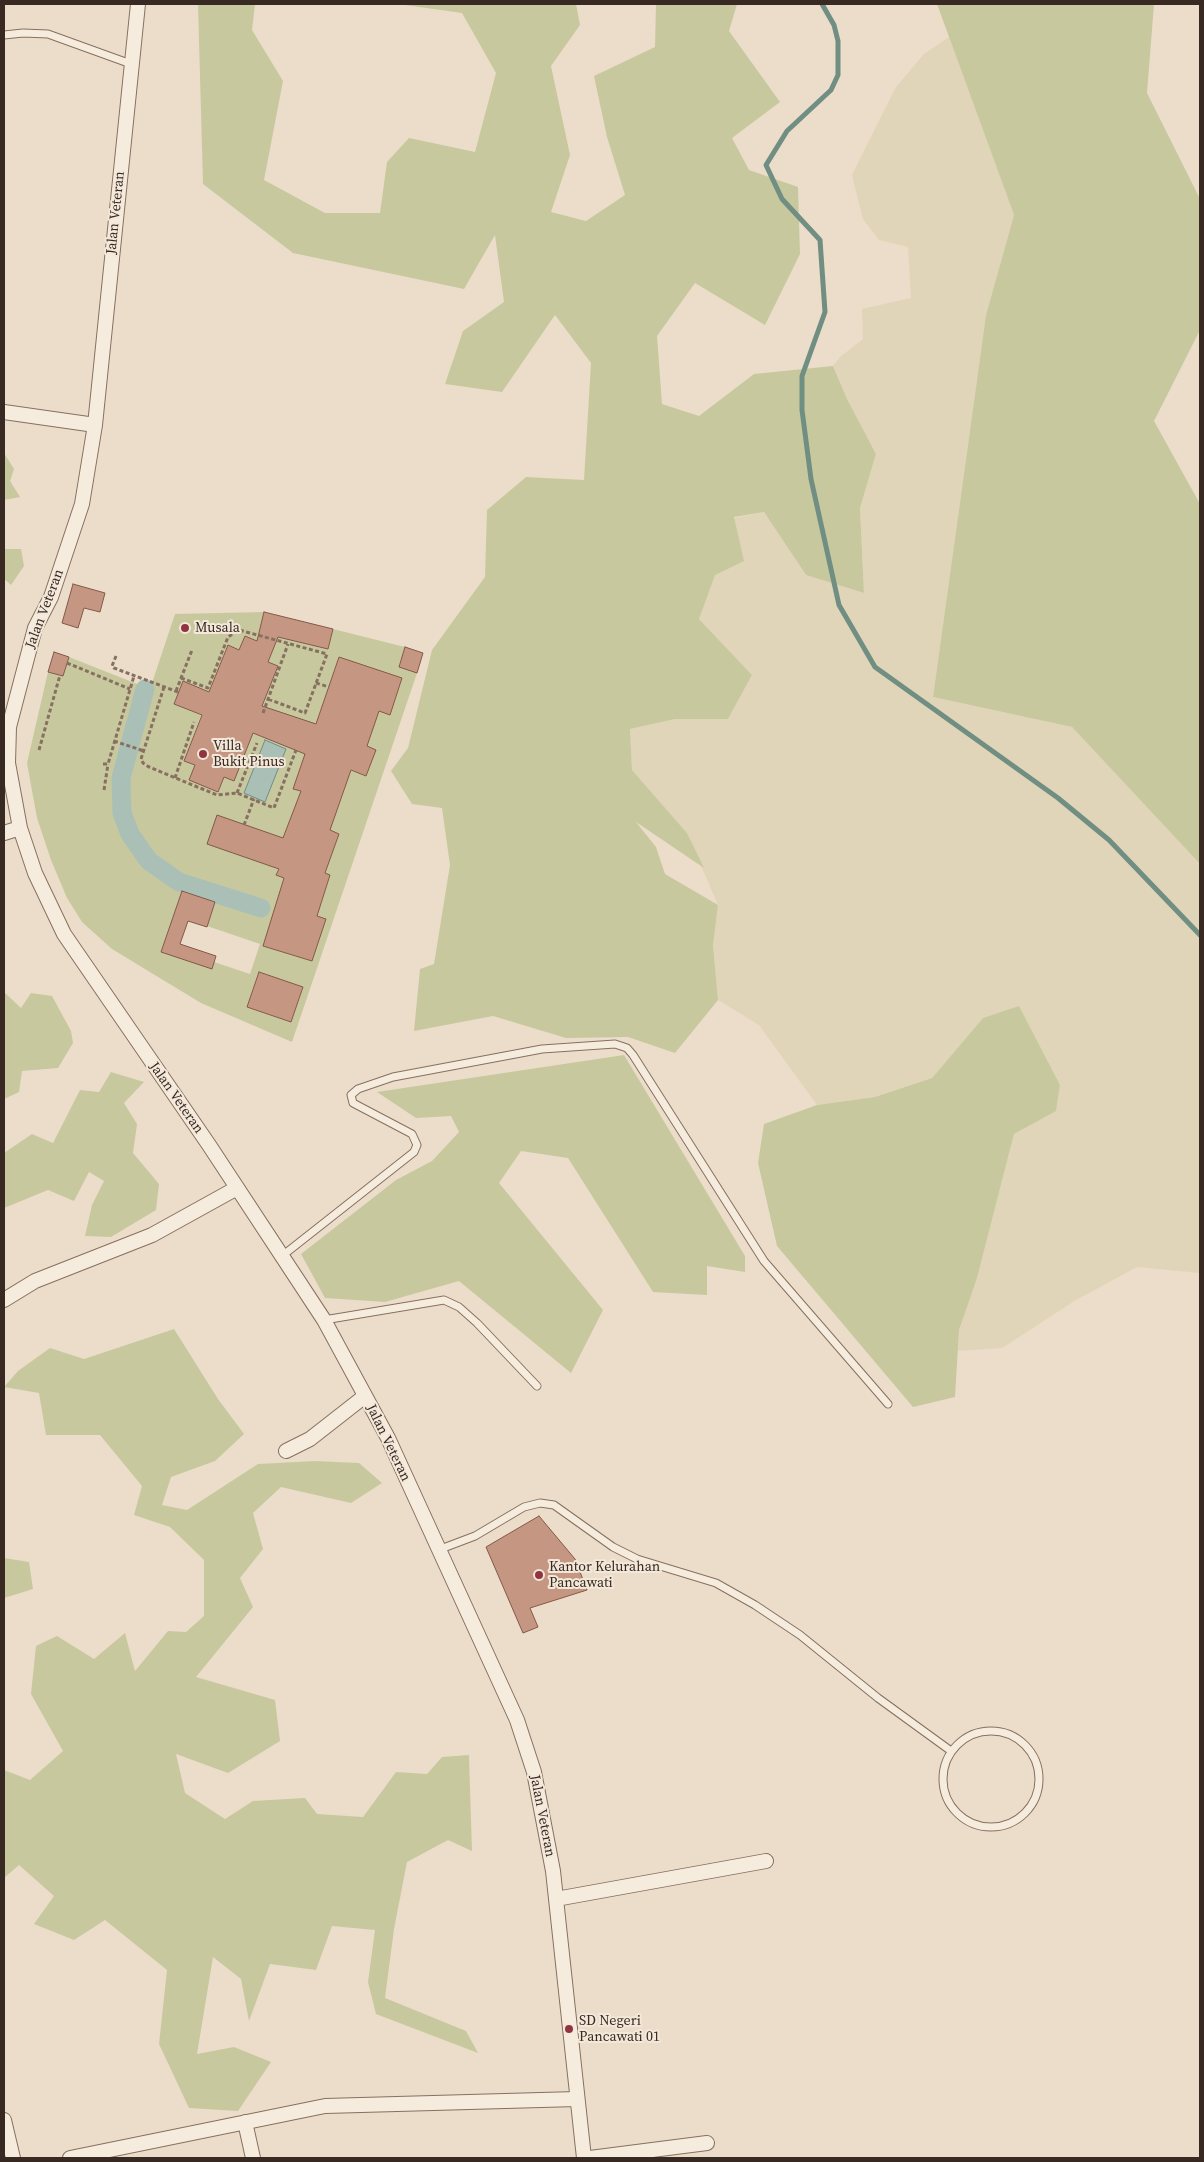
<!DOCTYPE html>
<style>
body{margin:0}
#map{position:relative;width:1204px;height:2162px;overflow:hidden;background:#ebddca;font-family:"Source Serif 4",serif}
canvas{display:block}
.frame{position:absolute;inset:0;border:5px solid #382a22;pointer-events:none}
</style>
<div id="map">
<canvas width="1204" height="2162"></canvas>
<div class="frame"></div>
</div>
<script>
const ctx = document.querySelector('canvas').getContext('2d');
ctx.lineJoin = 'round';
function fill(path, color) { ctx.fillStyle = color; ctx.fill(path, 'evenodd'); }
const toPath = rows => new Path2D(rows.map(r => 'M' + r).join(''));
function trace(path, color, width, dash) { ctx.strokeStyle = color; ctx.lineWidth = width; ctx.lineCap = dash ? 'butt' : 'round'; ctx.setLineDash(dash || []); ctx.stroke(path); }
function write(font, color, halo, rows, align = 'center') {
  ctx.font = font + ' "Source Serif 4",serif'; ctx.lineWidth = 4; ctx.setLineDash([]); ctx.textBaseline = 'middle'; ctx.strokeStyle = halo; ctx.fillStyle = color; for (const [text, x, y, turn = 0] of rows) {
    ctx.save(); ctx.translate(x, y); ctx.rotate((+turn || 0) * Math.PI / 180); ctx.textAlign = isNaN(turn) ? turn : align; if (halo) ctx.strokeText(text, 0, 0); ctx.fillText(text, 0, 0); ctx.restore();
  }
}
const farmland = toPath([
 [949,37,1014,215,986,315,933,697,1072,727,1200,864,1200,1273,1137,1267,1076,1300,1002,1348,958,1351,959,1330,977,1278,1014,1134,1056,1110,1060,1085,1019,1007,983,1018,932,1078,875,1097,817,1105,759,1025,718,1000,713,945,718,905,687,833,632,770,630,729,675,719,728,719,752,675,699,619,734,518,764,512,806,575,864,593,860,508,876,454,847,399,833,366,840,357,863,339,862,309,911,298,908,247,879,240,863,219,852,175,896,87,924,54]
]);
const green = toPath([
 [198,4,255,4,252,30,283,81,264,180,325,213,380,213,387,162,409,138,475,152,496,73,462,13,398,4,576,4,580,25,551,66,570,155,551,212,586,221,625,195,607,137,594,76,655,47,656,4,737,4,729,31,780,102,732,138,749,170,798,187,800,254,765,325,695,283,657,336,662,404,699,416,754,374,833,366,847,399,876,454,860,508,864,593,806,575,764,512,734,517,744,561,715,575,699,619,752,675,728,719,675,719,630,729,632,770,687,833,704,868,636,822,656,847,665,874,718,905,713,945,718,1000,675,1053,628,1037,566,1038,493,1016,414,1031,420,969,434,964,450,865,442,808,412,804,391,771,408,748,432,650,485,577,487,510,526,477,584,480,591,363,555,315,502,392,445,384,463,331,504,302,495,235,464,289,293,253,203,184],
 [937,4,1154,4,1147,93,1200,199,1200,330,1154,421,1200,504,1200,864,1072,727,933,697,986,315,1014,215],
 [4,453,14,469,10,481,20,497,4,500],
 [4,549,21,549,24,566,11,585,4,579],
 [264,612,260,632,328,649,333,629,405,647,399,667,417,673,292,1042,201,1003,112,949,82,922,67,898,51,860,37,818,27,763,48,672,63,676,69,657,150,689,175,614],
 [245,636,274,647,268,662,278,666,260,711,328,729,319,716,339,657,402,678,390,714,379,711,346,738,375,750,366,776,253,733,234,781,224,777,218,792,189,780,195,765,184,761,201,715,174,704,183,681,209,692,227,646,239,650],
 [307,775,345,788,336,813,298,799,301,791,293,789],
 [290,820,299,823,300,820,339,834,330,858,285,834],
 [283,858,330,876,321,902,281,888,284,878,276,875],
 [182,891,215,902,207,926,260,944,250,974,214,962,162,952],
 [312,914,326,919,312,961,263,946],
 [259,972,303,988,291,1022,247,1007],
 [4,992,21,1008,31,993,52,996,71,1031,73,1043,58,1068,22,1071,19,1092,4,1099],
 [1019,1006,1060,1085,1056,1111,1014,1134,977,1278,959,1330,955,1397,913,1407,777,1246,758,1163,764,1124,817,1105,875,1097,932,1078,983,1018],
 [624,1055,745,1256,745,1272,707,1266,707,1295,653,1292,568,1158,521,1151,499,1183,603,1310,571,1373,459,1281,385,1302,325,1298,301,1254,396,1180,432,1161,459,1132,451,1116,416,1118,377,1092],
 [111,1072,144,1082,124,1103,137,1124,133,1153,159,1184,156,1210,111,1237,85,1236,92,1205,104,1181,89,1172,74,1201,48,1190,4,1208,4,1153,32,1134,53,1143,80,1090,99,1092],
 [174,1329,218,1399,244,1434,215,1461,171,1477,162,1505,187,1510,258,1464,315,1461,359,1463,382,1483,351,1503,281,1487,253,1513,263,1549,240,1578,253,1607,196,1677,275,1700,280,1741,228,1773,176,1754,185,1793,225,1819,253,1801,305,1798,317,1814,363,1817,396,1772,427,1774,442,1757,469,1755,472,1851,448,1840,407,1862,394,1929,385,1998,466,2031,478,2053,376,2014,368,1982,375,1930,332,1926,316,1970,270,1964,249,2021,241,1979,213,1957,197,2054,234,2047,271,2062,238,2111,189,2108,159,2044,167,1970,105,1920,74,1940,34,1924,54,1896,19,1865,4,1878,4,1770,30,1780,63,1751,31,1694,36,1646,57,1636,94,1659,125,1633,135,1671,168,1631,186,1632,204,1616,204,1560,170,1527,134,1515,142,1486,100,1435,46,1435,39,1393,4,1387,18,1371,50,1348,84,1359],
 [4,1558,29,1562,33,1589,4,1598]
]);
const water = toPath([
 [265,740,286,749,265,802,244,793,265,740]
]);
const stream = toPath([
 [822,4,834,25,838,41,838,75,831,90,787,131,766,165,782,199,820,240,825,312,802,376,802,410,811,479,839,605,875,667,1058,798,1109,840,1200,935]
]);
const canal = toPath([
 [145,689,121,778,122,813,130,834,149,861,179,882,261,908]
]);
const building = toPath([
 [73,584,105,593,100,612,84,608,78,628,62,623,73,584],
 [264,612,333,629,328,649,278,637,268,662,278,666,262,706,316,724,339,657,402,678,390,715,379,711,367,746,376,750,366,776,351,770,330,830,339,834,325,873,330,875,317,916,326,919,312,961,263,946,284,878,276,875,279,869,207,844,217,815,283,838,301,791,293,789,305,754,253,733,234,781,224,777,218,792,189,780,195,765,184,761,202,715,174,704,183,681,209,692,228,645,239,650,245,636,257,641,264,612],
 [405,647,423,653,417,673,399,667,405,647],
 [54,652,69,657,63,676,48,672,54,652],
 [182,891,215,902,207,927,188,921,180,944,216,956,212,969,161,952,182,891],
 [259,972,303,987,291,1022,247,1007,259,972],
 [539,1516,575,1559,587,1590,530,1608,538,1627,523,1633,486,1547,539,1516]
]);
const path = toPath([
 [116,656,112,666,114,668,178,692],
 [67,663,130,689],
 [181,678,208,688,228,637,239,630,327,654,305,713,268,699],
 [316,683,329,687],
 [164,687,141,759,143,763,149,767,217,795,237,793,274,808,296,750],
 [176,691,192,650],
 [263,713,288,644],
 [114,741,144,751],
 [39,750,60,675],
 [103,764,108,764,134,676],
 [175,778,194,722],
 [104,790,108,764],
 [237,793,257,743],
 [244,825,254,799]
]);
const lane = toPath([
 [4,35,23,33,48,34,131,64],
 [282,1256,414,1152,417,1145,412,1134,353,1103,351,1095,358,1089,393,1077,542,1049,615,1044,627,1048,633,1055,764,1261,888,1404],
 [324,1320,444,1300,459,1307,477,1323,537,1386],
 [438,1550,475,1536,524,1507,540,1503,554,1505,613,1547,637,1559,716,1583,755,1605,800,1635,878,1698,951,1751],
 '943 1779a48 48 0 1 1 96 0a48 48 0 1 1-96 0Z'
]);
const street = toPath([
 [138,4,95,425,82,504,51,597,35,628,9,727,8,763,20,828,35,873,64,934,209,1145,324,1320,388,1438,517,1720,534,1772,553,1871,584,2158],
 [4,412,95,425],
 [4,833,20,828],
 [4,1300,35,1281,152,1235,237,1188],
 [286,1451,310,1439,365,1396],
 [556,1899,766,1861],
 [4,2120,13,2158],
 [245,2122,253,2158],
 [70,2158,325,2106,577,2099],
 [590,2158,707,2143]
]);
const markers = [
 [185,628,5,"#903540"],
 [203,754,5,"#903540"],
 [539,1575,5,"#903540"],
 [569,2029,5,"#903540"]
];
const streetNames = [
 ["Jalan Veteran",116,213,-84],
 ["Jalan Veteran",45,609,-69],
 ["Jalan Veteran",176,1098,55],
 ["Jalan Veteran",388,1443,64],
 ["Jalan Veteran",542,1816,79]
];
const poiNames = [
 ["Musala",195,628],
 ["Villa",213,746],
 ["Bukit Pinus",213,762],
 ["Kantor Kelurahan",549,1567],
 ["Pancawati",549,1583],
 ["SD Negeri",579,2021],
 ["Pancawati 01",579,2037]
];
fill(farmland, '#e0d5b8');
fill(green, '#c8c89e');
fill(water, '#aac0b7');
trace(water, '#718e83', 1);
trace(stream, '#718e83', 5);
trace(canal, '#aac0b7', 19);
fill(building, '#c59783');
trace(building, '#835848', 1);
trace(lane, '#867060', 9);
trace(street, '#867060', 16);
trace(path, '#867060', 3, [4, 2.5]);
trace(lane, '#f6ecdd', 7);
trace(street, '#f6ecdd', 14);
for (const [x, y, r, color] of markers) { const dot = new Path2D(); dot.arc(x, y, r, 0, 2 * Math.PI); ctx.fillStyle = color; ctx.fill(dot); trace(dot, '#f3e8d9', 2); }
write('14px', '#382a22', '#f3e8d9', streetNames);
write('14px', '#382a22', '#f3e8d9', poiNames, 'left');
</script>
